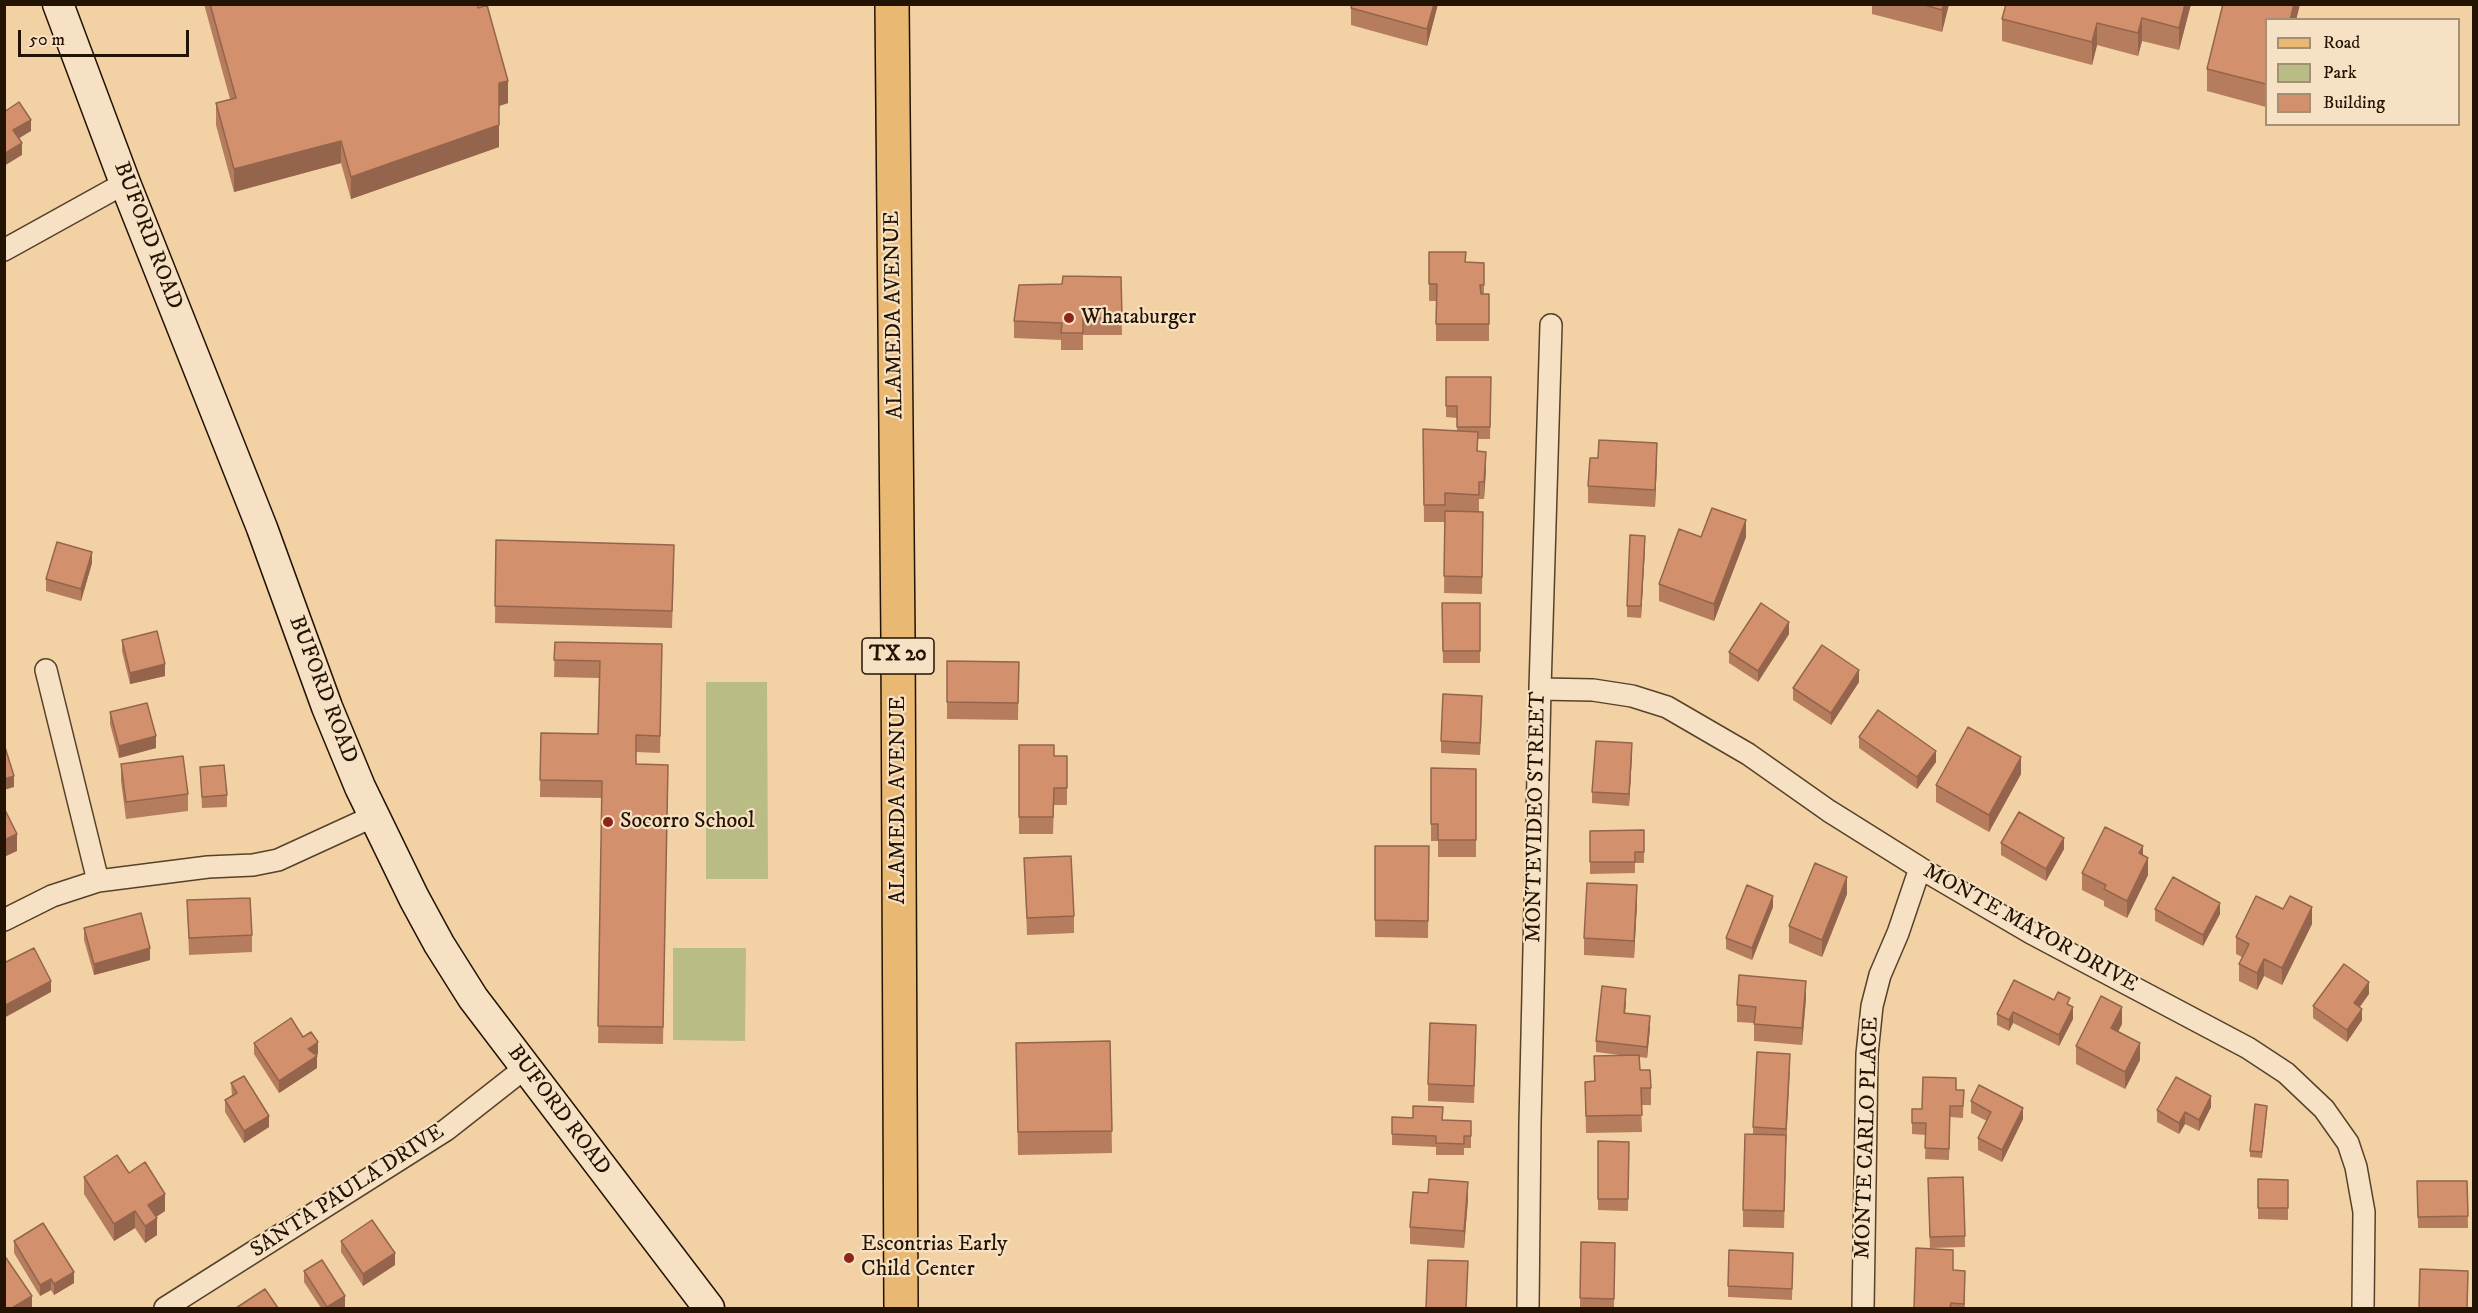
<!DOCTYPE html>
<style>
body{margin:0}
#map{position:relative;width:2478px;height:1313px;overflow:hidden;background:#f2d1a4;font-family:"IM FELL DW Pica",serif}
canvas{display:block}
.frame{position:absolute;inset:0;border:6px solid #221302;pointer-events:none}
.legend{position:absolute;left:2265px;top:18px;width:195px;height:108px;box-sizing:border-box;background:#f7e1c4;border:2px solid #a28f76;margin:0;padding:8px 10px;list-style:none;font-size:18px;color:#221302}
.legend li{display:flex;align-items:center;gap:12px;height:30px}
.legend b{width:30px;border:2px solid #a28f76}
.scale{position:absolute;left:18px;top:30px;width:171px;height:27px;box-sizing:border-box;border:3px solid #221302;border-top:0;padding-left:8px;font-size:18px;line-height:21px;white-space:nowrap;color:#221302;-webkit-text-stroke:4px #f7e1c4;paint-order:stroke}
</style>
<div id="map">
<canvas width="2478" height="1313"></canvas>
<div class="frame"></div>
<ul class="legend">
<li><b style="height:8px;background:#e9b872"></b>Road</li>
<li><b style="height:16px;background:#babc86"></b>Park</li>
<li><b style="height:16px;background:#d3906d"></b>Building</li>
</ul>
<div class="scale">50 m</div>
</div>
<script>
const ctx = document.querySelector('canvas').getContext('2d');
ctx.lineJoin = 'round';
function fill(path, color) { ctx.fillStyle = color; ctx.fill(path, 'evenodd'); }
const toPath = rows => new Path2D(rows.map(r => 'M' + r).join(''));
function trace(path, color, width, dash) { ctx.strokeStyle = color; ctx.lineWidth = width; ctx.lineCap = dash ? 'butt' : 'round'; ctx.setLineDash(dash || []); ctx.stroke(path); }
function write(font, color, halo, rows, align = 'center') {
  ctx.font = font + ' "IM FELL DW Pica",serif'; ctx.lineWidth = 4.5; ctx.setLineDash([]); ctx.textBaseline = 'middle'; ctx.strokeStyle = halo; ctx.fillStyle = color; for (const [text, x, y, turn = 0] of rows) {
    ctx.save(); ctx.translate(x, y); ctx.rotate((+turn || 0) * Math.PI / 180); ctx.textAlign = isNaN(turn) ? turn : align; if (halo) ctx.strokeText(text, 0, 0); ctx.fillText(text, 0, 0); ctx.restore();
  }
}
const green = toPath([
 [706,682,767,682,768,879,706,879],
 [673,948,746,948,745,1041,673,1040]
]);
const street = toPath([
 [4,250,125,183],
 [46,670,98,881],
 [1540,689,1593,690,1632,696,1667,707,1748,754,1829,811,1920,868,2031,933,2248,1048,2286,1073,2324,1109,2348,1143,2356,1167,2364,1212,2363,1308],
 [4,920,52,896,98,881,208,867,253,865,278,860,374,816],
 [165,1308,446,1130,525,1068],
 [1528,1308,1530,1123,1540,689,1551,325],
 [1863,1308,1867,1054,1872,1006,1880,975,1898,933,1920,868]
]);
const secondary = toPath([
 [58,4,125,183,262,528,327,707,360,787,414,898,439,944,473,998,709,1308]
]);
const primary = toPath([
 [892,4,898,639,901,1308]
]);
const wall = toPath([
 [204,4,478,4,508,103,499,106,499,147,351,199,341,163,234,192,216,125,216,103,230,99],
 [1352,4,1438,4,1427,46,1351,25,1351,8],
 [1872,4,1949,4,1942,32,1872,14],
 [2191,4,2179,50,2142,41,2138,56,2097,45,2092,65,2002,41,2002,19],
 [2223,4,2300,4,2296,20,2266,20,2266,107,2207,91,2207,69],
 [1429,252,1466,262,1484,263,1484,294,1489,294,1489,341,1436,341,1436,301,1429,301],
 [1121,277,1122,335,1083,335,1083,350,1061,350,1061,340,1014,338,1014,321,1062,284],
 [1446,377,1491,377,1490,439,1478,439,1478,452,1486,469,1484,499,1479,499,1479,512,1483,512,1482,594,1444,593,1445,518,1445,522,1424,522,1423,429,1457,431,1457,418,1446,417],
 [1657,460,1655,507,1588,503,1588,486],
 [1701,537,1746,537,1714,621,1659,601,1659,584],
 [496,540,674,562,672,628,495,623],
 [1645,547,1641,618,1627,617,1627,606],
 [92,563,81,601,46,591,46,579],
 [1442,603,1480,603,1480,663,1443,663],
 [1789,634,1758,682,1729,663,1729,652],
 [122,640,165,676,130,684,122,651],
 [555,642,662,644,660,753,636,752,636,764,668,765,663,1044,598,1043,602,798,540,797,541,733,598,734,599,678,554,677],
 [947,661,1019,662,1018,720,947,719],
 [1859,682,1831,725,1793,700,1793,688],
 [1482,707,1480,755,1441,753,1441,741],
 [110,712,156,748,119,758,110,724],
 [1859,737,1936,762,1917,789,1859,748],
 [1019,745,1054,756,1067,773,1067,805,1054,805,1053,834,1019,834],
 [1632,755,1629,806,1592,803,1592,792],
 [121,764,188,794,188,811,126,819,121,781],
 [200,767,227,795,227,807,202,808],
 [1431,768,1476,769,1476,857,1438,857,1438,841,1431,841],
 [2021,774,1989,832,1936,802,1936,785],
 [1644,830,1644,863,1635,863,1635,873,1590,874,1590,831],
 [2001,843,2064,849,2046,881,2001,855],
 [1375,846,1429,846,1428,938,1375,937],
 [2143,855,2148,875,2127,918,2104,906,2104,901,2082,890,2082,873],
 [1024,858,1074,916,1074,933,1027,935],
 [1847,894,1822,957,1789,943,1789,926],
 [187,900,252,935,252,952,189,955],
 [1637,903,1634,958,1584,955,1584,938],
 [1773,907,1752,960,1726,949,1726,938],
 [2155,909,2220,914,2203,946,2155,921],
 [2312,924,2282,985,2264,976,2257,990,2239,981,2239,964,2242,957,2236,954,2236,937],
 [84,928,150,960,94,975,84,940],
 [2369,994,2360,1007,2362,1020,2347,1042,2313,1018,2313,1006],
 [1806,998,1802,1045,1754,1041,1754,1023,1737,1022,1737,1005],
 [2054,1000,2070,1006,2073,1019,2059,1046,2013,1023,2009,1031,1997,1025,1997,1014],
 [1626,1001,1625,1014,1650,1028,1647,1058,1639,1057,1640,1070,1651,1088,1651,1105,1641,1105,1642,1132,1586,1133,1585,1082,1594,1081,1594,1056,1620,1055,1596,1052,1596,1041],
 [2122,1024,2118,1032,2140,1060,2125,1089,2076,1064,2076,1046],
 [303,1037,318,1054,316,1055,317,1068,279,1093,254,1054,254,1043],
 [1110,1041,1112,1153,1018,1155,1016,1043],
 [1476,1042,1474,1103,1428,1101,1428,1084],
 [1790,1071,1786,1145,1784,1228,1743,1227,1743,1210,1753,1134,1753,1127],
 [231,1083,269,1127,244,1143,225,1112,225,1100,232,1096],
 [1956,1090,1964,1090,1963,1118,1950,1117,1949,1160,1925,1159,1926,1135,1912,1134,1912,1109,1922,1109],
 [1971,1101,2023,1119,2002,1162,1978,1150,1978,1138,1987,1121,1971,1113],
 [2211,1107,2199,1131,2185,1124,2179,1134,2157,1122,2157,1110],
 [2267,1111,2262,1158,2250,1157,2250,1151],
 [1392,1117,1471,1121,1471,1148,1464,1148,1464,1155,1436,1155,1436,1147,1392,1145],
 [1598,1141,1629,1142,1628,1211,1598,1210],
 [129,1173,165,1211,156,1217,157,1235,145,1243,135,1228,114,1241,84,1194,84,1177],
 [2258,1179,2288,1180,2288,1220,2258,1219],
 [2417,1181,2467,1181,2468,1228,2418,1228],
 [1928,1189,1965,1236,1965,1247,1930,1248],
 [1468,1199,1464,1248,1410,1244,1410,1227],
 [14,1241,74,1283,54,1295,51,1290,40,1296,14,1253],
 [341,1241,395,1265,363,1286,341,1252],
 [1581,1242,1615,1243,1614,1308,1580,1308],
 [1793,1253,1792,1300,1728,1297,1728,1286],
 [1953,1270,1965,1271,1965,1308,1914,1308],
 [304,1271,345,1307,343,1308,321,1308,304,1282]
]);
const shadedWall = toPath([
 [1434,4,1438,4,1427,46,1427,29],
 [1944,4,1949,4,1942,32,1942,10],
 [2185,4,2191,4,2179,50,2179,28],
 [2294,4,2300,4,2296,20,2290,20],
 [2142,18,2142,41,2138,56,2138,33],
 [2097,23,2097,45,2092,65,2092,42],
 [508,81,508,103,499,106,499,147,351,199,351,177,499,83],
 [31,120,31,131,13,142,13,130],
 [341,141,341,163,234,192,234,169],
 [22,143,22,155,4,166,4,154],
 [1657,443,1657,460,1655,507,1655,490],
 [1486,452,1486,469,1484,499,1484,482],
 [1746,520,1746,537,1714,621,1714,604],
 [1645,536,1645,547,1641,618,1641,606],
 [92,552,92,563,81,601,81,589],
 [1789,622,1789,634,1758,682,1758,671],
 [165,664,165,676,130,684,130,673],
 [1859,670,1859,682,1831,725,1831,713],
 [156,736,156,748,119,758,119,746],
 [1632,743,1632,755,1629,806,1629,794],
 [1936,751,1936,762,1917,789,1917,777],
 [2021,757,2021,774,1989,832,1989,815],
 [14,776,14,787,4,790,4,779],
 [17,834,17,851,4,857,4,840],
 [2064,838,2064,849,2046,881,2046,869],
 [2143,846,2143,863,2139,853],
 [2148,858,2148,875,2127,918,2127,901],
 [1847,877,1847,894,1822,957,1822,940],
 [1637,885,1637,903,1634,958,1634,941],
 [1773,896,1773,907,1752,960,1752,948],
 [2220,903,2220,914,2203,946,2203,935],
 [2312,907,2312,924,2282,985,2282,968],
 [150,948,150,960,94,975,94,964],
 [2264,959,2264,976,2257,990,2257,973],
 [51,981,51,992,4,1018,4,1006],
 [1806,981,1806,998,1802,1045,1802,1028],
 [2369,982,2369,994,2354,1014,2354,1003],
 [1626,989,1626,1001,1624,1025,1624,1013],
 [2073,1007,2073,1019,2059,1046,2059,1035],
 [2122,1007,2122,1024,2111,1045,2111,1028],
 [2362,1009,2362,1020,2347,1042,2347,1030],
 [2013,1012,2013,1023,2009,1031,2009,1020],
 [1650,1016,1650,1028,1647,1058,1647,1047],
 [318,1042,318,1054,308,1061,308,1049],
 [2140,1043,2140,1060,2125,1089,2125,1072],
 [1790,1054,1786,1145,1784,1228,1786,1129],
 [317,1056,317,1068,279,1093,279,1081],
 [2211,1096,2211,1107,2199,1131,2199,1120],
 [2023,1108,2023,1119,2002,1162,2002,1150],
 [2185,1112,2185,1124,2179,1134,2179,1123],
 [269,1116,269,1127,244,1143,244,1131],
 [1468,1182,1468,1199,1464,1248,1464,1231],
 [165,1194,165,1211,148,1222,148,1205],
 [135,1211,135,1228,114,1241,114,1224],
 [157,1218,157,1235,145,1243,145,1226],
 [395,1253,395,1265,363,1286,363,1274],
 [74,1272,74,1283,54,1295,54,1284],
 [51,1279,51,1290,40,1296,40,1285],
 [32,1296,32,1308,12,1308],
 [345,1296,345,1307,343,1308,327,1308,327,1307]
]);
const building = toPath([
 [210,4,478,4,478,8,487,5,508,81,499,83,499,125,351,177,341,141,234,169,216,103,236,98,210,4],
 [1352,4,1434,4,1427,29,1351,8,1352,4],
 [1921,4,1944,4,1942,10,1921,4],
 [2006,4,2185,4,2179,28,2142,18,2138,33,2097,23,2092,42,2002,19,2006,4],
 [2223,4,2294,4,2290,20,2266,20,2266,84,2207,69,2223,4],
 [19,102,31,120,13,130,22,143,4,154,4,112,19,102],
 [1429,252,1466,252,1465,262,1484,263,1484,285,1480,285,1481,294,1489,294,1489,324,1436,324,1437,284,1429,284,1429,252],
 [1063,276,1121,277,1122,318,1083,318,1083,333,1061,333,1062,323,1014,321,1019,285,1062,284,1063,276],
 [1446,377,1491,377,1490,427,1457,427,1457,406,1446,406,1446,377],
 [1423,429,1478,432,1477,451,1486,452,1484,482,1479,482,1479,495,1445,493,1445,505,1424,505,1423,429],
 [1599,440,1657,443,1655,490,1588,486,1590,458,1598,458,1599,440],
 [1712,508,1746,520,1714,604,1659,584,1679,529,1701,537,1712,508],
 [1445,511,1483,512,1482,577,1444,576,1445,511],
 [1630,535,1645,536,1641,606,1627,606,1630,535],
 [496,540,674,545,672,611,495,606,496,540],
 [57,542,92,552,81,589,46,579,57,542],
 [1442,603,1480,603,1480,651,1443,651,1442,603],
 [1761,603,1789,622,1758,671,1729,652,1761,603],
 [157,631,165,664,130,673,122,640,157,631],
 [555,642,662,644,660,736,636,735,636,764,668,765,663,1027,598,1026,602,781,540,780,541,733,598,734,600,661,554,660,555,642],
 [1822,645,1859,670,1831,713,1793,688,1822,645],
 [947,661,1019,662,1018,703,947,702,947,661],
 [1443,694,1482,696,1480,743,1441,741,1443,694],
 [147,703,156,736,119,746,110,712,147,703],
 [1878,710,1936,751,1917,777,1859,737,1878,710],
 [1968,727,2021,757,1989,815,1936,785,1968,727],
 [1596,741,1632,743,1629,794,1592,792,1596,741],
 [4,744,14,776,4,779,4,744],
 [1019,745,1054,745,1054,756,1067,756,1067,788,1054,788,1053,817,1019,817,1019,745],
 [183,756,188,794,126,802,121,764,183,756],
 [224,765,227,795,202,797,200,767,224,765],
 [1431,768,1476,769,1476,840,1438,840,1438,824,1431,824,1431,768],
 [4,808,17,834,4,840,4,808],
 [2019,812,2064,838,2046,869,2001,843,2019,812],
 [2105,827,2143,846,2139,853,2148,858,2127,901,2104,889,2106,885,2082,873,2105,827],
 [1644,830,1644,852,1635,852,1635,862,1590,862,1590,831,1644,830],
 [1375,846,1429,846,1428,921,1375,920,1375,846],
 [1071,856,1074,916,1027,918,1024,858,1071,856],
 [1815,863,1847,877,1822,940,1789,926,1815,863],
 [2173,877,2220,903,2203,935,2155,909,2173,877],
 [1587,883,1637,885,1634,941,1584,938,1587,883],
 [1747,885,1773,896,1752,948,1726,938,1747,885],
 [2256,896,2283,909,2290,896,2312,907,2282,968,2264,959,2257,973,2239,964,2249,944,2236,937,2256,896],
 [250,898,252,935,189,938,187,900,250,898],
 [141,913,150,948,94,964,84,928,141,913],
 [34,948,51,981,4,1006,4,963,34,948],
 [2344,964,2369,982,2354,1003,2362,1009,2347,1030,2313,1006,2344,964],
 [1739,975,1806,981,1802,1028,1754,1024,1756,1007,1737,1005,1739,975],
 [2014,980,2054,1000,2058,992,2070,998,2067,1004,2073,1007,2059,1035,2013,1012,2009,1020,1997,1014,2014,980],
 [1602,986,1626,989,1624,1013,1650,1016,1647,1047,1596,1041,1602,986],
 [2101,996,2122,1007,2111,1028,2140,1043,2125,1072,2076,1046,2101,996],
 [291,1018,303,1037,311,1032,318,1042,308,1049,317,1056,279,1081,254,1043,291,1018],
 [1430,1023,1476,1025,1474,1086,1428,1084,1430,1023],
 [1110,1041,1112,1131,1018,1132,1016,1043,1110,1041],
 [1757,1052,1790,1054,1786,1129,1753,1127,1757,1052],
 [1639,1055,1640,1070,1650,1070,1651,1088,1641,1088,1642,1115,1586,1116,1585,1082,1595,1081,1594,1056,1639,1055],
 [244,1076,269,1116,244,1131,225,1100,237,1093,231,1083,244,1076],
 [1923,1077,1956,1078,1956,1090,1964,1090,1963,1106,1950,1106,1949,1149,1925,1148,1926,1123,1912,1123,1912,1109,1922,1109,1923,1077],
 [2176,1077,2211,1096,2199,1120,2185,1112,2179,1123,2157,1110,2176,1077],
 [1979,1085,2023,1108,2002,1150,1978,1138,1991,1112,1971,1101,1979,1085],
 [2255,1104,2267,1106,2262,1152,2250,1151,2255,1104],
 [1413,1106,1443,1107,1442,1120,1471,1121,1471,1136,1464,1136,1464,1144,1436,1143,1436,1136,1392,1134,1392,1117,1413,1118,1413,1106],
 [1745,1134,1786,1135,1784,1211,1743,1210,1745,1134],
 [1598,1141,1629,1142,1628,1199,1598,1199,1598,1141],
 [117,1155,129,1173,145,1162,165,1194,148,1205,157,1218,145,1226,135,1211,114,1224,84,1177,117,1155],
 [1963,1177,1965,1236,1930,1237,1928,1178,1963,1177],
 [1429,1179,1468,1182,1464,1231,1410,1227,1413,1192,1428,1193,1429,1179],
 [2258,1179,2288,1180,2288,1208,2258,1208,2258,1179],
 [2417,1181,2467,1181,2468,1216,2418,1217,2417,1181],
 [372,1220,395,1253,363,1274,341,1241,372,1220],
 [43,1223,74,1272,54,1284,51,1279,40,1285,14,1241,43,1223],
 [1581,1242,1615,1243,1614,1299,1580,1298,1581,1242],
 [1916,1248,1953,1250,1953,1270,1965,1271,1964,1304,1951,1303,1950,1308,1914,1308,1916,1248],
 [1729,1250,1793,1253,1792,1289,1728,1286,1729,1250],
 [4,1255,32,1296,12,1308,4,1308,4,1255],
 [322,1260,345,1296,327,1307,304,1271,322,1260],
 [1428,1260,1468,1261,1466,1308,1426,1308,1428,1260],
 [2420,1269,2468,1271,2467,1308,2419,1308,2420,1269],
 [265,1289,278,1308,236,1308,265,1289]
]);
const markers = [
 [1069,318,6,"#8f2418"],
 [608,822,6,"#8f2418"],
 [849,1258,6,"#8f2418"]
];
const shields = [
 [898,656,72]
];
const shieldNames = [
 ["TX 20",898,656]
];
const streetNames = [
 ["BUFORD ROAD",147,236,69],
 ["ALAMEDA AVENUE",895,315,-91],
 ["BUFORD ROAD",322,690,69],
 ["ALAMEDA AVENUE",899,800,-90],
 ["MONTEVIDEO STREET",1537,817,-89],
 ["MONTE MAYOR DRIVE",2030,929,29],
 ["BUFORD ROAD",558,1111,53],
 ["MONTE CARLO PLACE",1868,1138,-88],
 ["SANTA PAULA DRIVE",348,1192,-33]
];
const poiNames = [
 ["Whataburger",1081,318],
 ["Socorro School",620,822],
 ["Escontrias Early",861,1245],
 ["Child Center",861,1270]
];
fill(green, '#babc86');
trace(street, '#56422a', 24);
trace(secondary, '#221302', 33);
trace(primary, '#221302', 36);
trace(street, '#f7e1c4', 21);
trace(secondary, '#f7e1c4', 30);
trace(primary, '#e9b872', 33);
fill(wall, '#b57c5e');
fill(shadedWall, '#94654c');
fill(building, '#d3906d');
trace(building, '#94654c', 1.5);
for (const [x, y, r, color] of markers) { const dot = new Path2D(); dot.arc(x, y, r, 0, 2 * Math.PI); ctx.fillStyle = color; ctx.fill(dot); trace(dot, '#f7e1c4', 2); }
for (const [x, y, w] of shields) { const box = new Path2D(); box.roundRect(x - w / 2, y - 18, w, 36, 4.5); ctx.fillStyle = '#f7e1c4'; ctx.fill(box); trace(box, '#221302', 1.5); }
write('bold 21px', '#221302', null, shieldNames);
write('22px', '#221302', '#f7e1c4', streetNames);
write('22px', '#221302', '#f7e1c4', poiNames, 'left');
</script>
